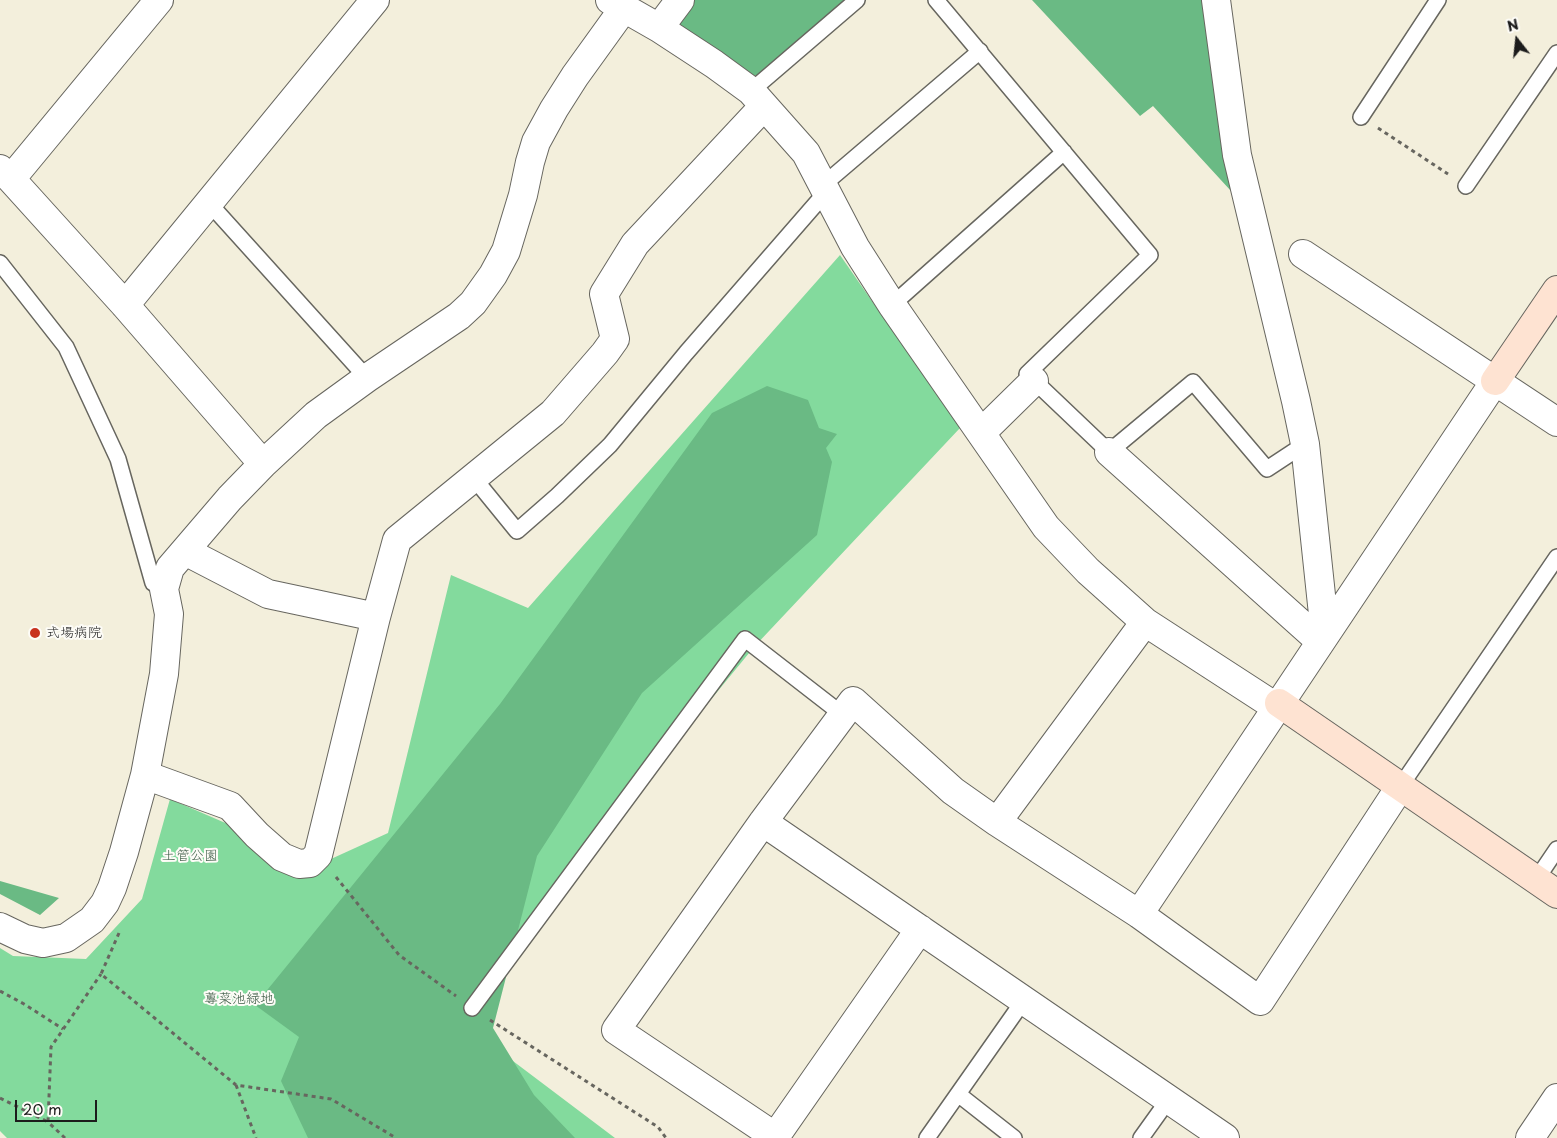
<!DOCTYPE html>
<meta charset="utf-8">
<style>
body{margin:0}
#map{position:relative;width:1557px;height:1138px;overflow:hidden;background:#f3efdc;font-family:"Playpen Sans",sans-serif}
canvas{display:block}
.north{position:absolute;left:1492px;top:15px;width:50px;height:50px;-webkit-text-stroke:4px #fdfcf7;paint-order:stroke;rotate:344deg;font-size:14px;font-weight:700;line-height:20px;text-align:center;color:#1c1c1c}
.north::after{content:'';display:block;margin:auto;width:18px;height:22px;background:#1c1c1c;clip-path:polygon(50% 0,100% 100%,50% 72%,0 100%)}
.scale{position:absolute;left:15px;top:1100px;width:82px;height:22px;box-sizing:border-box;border:2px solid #1c1c1c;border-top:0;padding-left:6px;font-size:15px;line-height:18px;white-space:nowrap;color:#1c1c1c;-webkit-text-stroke:4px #fdfcf7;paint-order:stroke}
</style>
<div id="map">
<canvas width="1557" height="1138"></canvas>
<div class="north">N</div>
<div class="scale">20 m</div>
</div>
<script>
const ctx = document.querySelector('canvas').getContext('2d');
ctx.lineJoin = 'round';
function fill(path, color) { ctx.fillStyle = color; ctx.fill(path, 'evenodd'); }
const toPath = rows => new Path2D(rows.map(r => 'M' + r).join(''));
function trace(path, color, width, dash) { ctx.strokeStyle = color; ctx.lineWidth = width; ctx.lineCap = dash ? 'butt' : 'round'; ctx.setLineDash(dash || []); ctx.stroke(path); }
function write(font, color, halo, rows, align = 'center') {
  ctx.font = font + ' "Playpen Sans","Klee One",sans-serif'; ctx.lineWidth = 4; ctx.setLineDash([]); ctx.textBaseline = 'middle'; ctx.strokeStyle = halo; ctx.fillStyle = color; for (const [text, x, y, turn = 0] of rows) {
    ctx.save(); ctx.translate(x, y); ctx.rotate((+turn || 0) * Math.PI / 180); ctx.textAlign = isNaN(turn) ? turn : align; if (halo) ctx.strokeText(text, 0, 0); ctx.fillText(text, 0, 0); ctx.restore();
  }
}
const green = toPath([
 [840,255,960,428,754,647,452,1015,615,1138,7,1138,0,1131,0,948,13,956,86,959,142,899,170,799,230,825,298,874,388,833,451,575,528,608]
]);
const forest = toPath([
 [693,0,848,0,760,74,754,76,673,26],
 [1032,0,1205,0,1231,191,1153,106,1140,116],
 [767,386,808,400,819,428,837,434,826,448,832,462,817,535,642,693,537,856,493,1028,534,1095,575,1138,308,1138,281,1081,299,1037,255,1005,500,704,712,413],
 [0,881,59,898,40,915,0,894]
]);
const path = toPath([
 [1378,128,1448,174],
 [336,877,399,955,456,996],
 [119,933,101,974,236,1085,331,1099,396,1138],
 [0,991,24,1004,63,1029],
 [490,1020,658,1127,666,1138],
 [236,1085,256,1138],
 [0,1098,48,1122],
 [65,1138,48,1122,51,1047,101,974]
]);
const lane = toPath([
 [936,0,1150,255,1027,374,1109,452,1193,382,1267,469,1305,444],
 [751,91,857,0],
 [1361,117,1438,0],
 [823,185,980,51],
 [1466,186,1557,53],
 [209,203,367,378],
 [0,263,66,347,118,459,153,583,164,589],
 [892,305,1064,152],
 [473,477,517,531,557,496,610,445,686,353,827,191],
 [1400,787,1557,557],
 [1536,880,1557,849],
 [472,1008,745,639,843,715],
 [958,1094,1014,1138],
 [927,1138,1024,1000],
 [1141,1138,1169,1099]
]);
const street = toPath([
 [610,0,659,28,714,64,751,91,806,153,855,247,892,305,1046,527,1088,571,1145,622,1276,707],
 [1216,0,1237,155,1296,401,1305,444,1325,633],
 [659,28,680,0],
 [0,169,11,179,125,305,263,464],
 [11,179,159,0],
 [1303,254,1557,422],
 [125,305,375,0],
 [981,433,1034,381],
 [1109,452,1320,641],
 [185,551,268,594,376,617],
 [145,775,164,674,169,614,164,589,170,568,230,498,263,464,316,415,367,378,459,316,473,303,493,275,506,251,523,195,530,162,536,142,554,109,575,76,624,8],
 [763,822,1225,1138],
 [997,822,1145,622],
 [1139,914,1495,381],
 [0,927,25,939,43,943,66,938,92,920,105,903,112,888,124,852,145,775,230,806,257,835,282,857,299,864,310,863,318,855,376,617,397,540,553,413,605,353,615,339,604,294,635,244,764,106],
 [775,1137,920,929],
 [777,1138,616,1030,763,822,853,701,953,791,997,822,1139,914,1260,1001,1400,787],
 [1530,1138,1557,1098]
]);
const secondary = toPath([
 [1495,381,1557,290],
 [1279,703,1557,894]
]);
const markers = [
 [35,633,6,"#c8321e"]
];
const poiNames = [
 ["式場病院",46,633]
];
const parkNames = [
 ["土管公園",190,856],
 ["蓴菜池緑地",239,999]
];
fill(green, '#83da9d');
fill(forest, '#6aba84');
trace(lane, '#67665f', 18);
trace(street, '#67665f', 30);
trace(secondary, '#67665f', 30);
trace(path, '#67665f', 3, [4, 4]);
trace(lane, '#fff', 15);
trace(street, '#fff', 28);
trace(secondary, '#fee3d2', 28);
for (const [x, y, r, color] of markers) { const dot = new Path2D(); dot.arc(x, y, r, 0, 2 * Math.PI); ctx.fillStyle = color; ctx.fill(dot); trace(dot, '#fdfcf7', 2); }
write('14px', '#1c1c1c', '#fdfcf7', poiNames, 'left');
write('14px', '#405e49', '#fdfcf7', parkNames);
</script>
